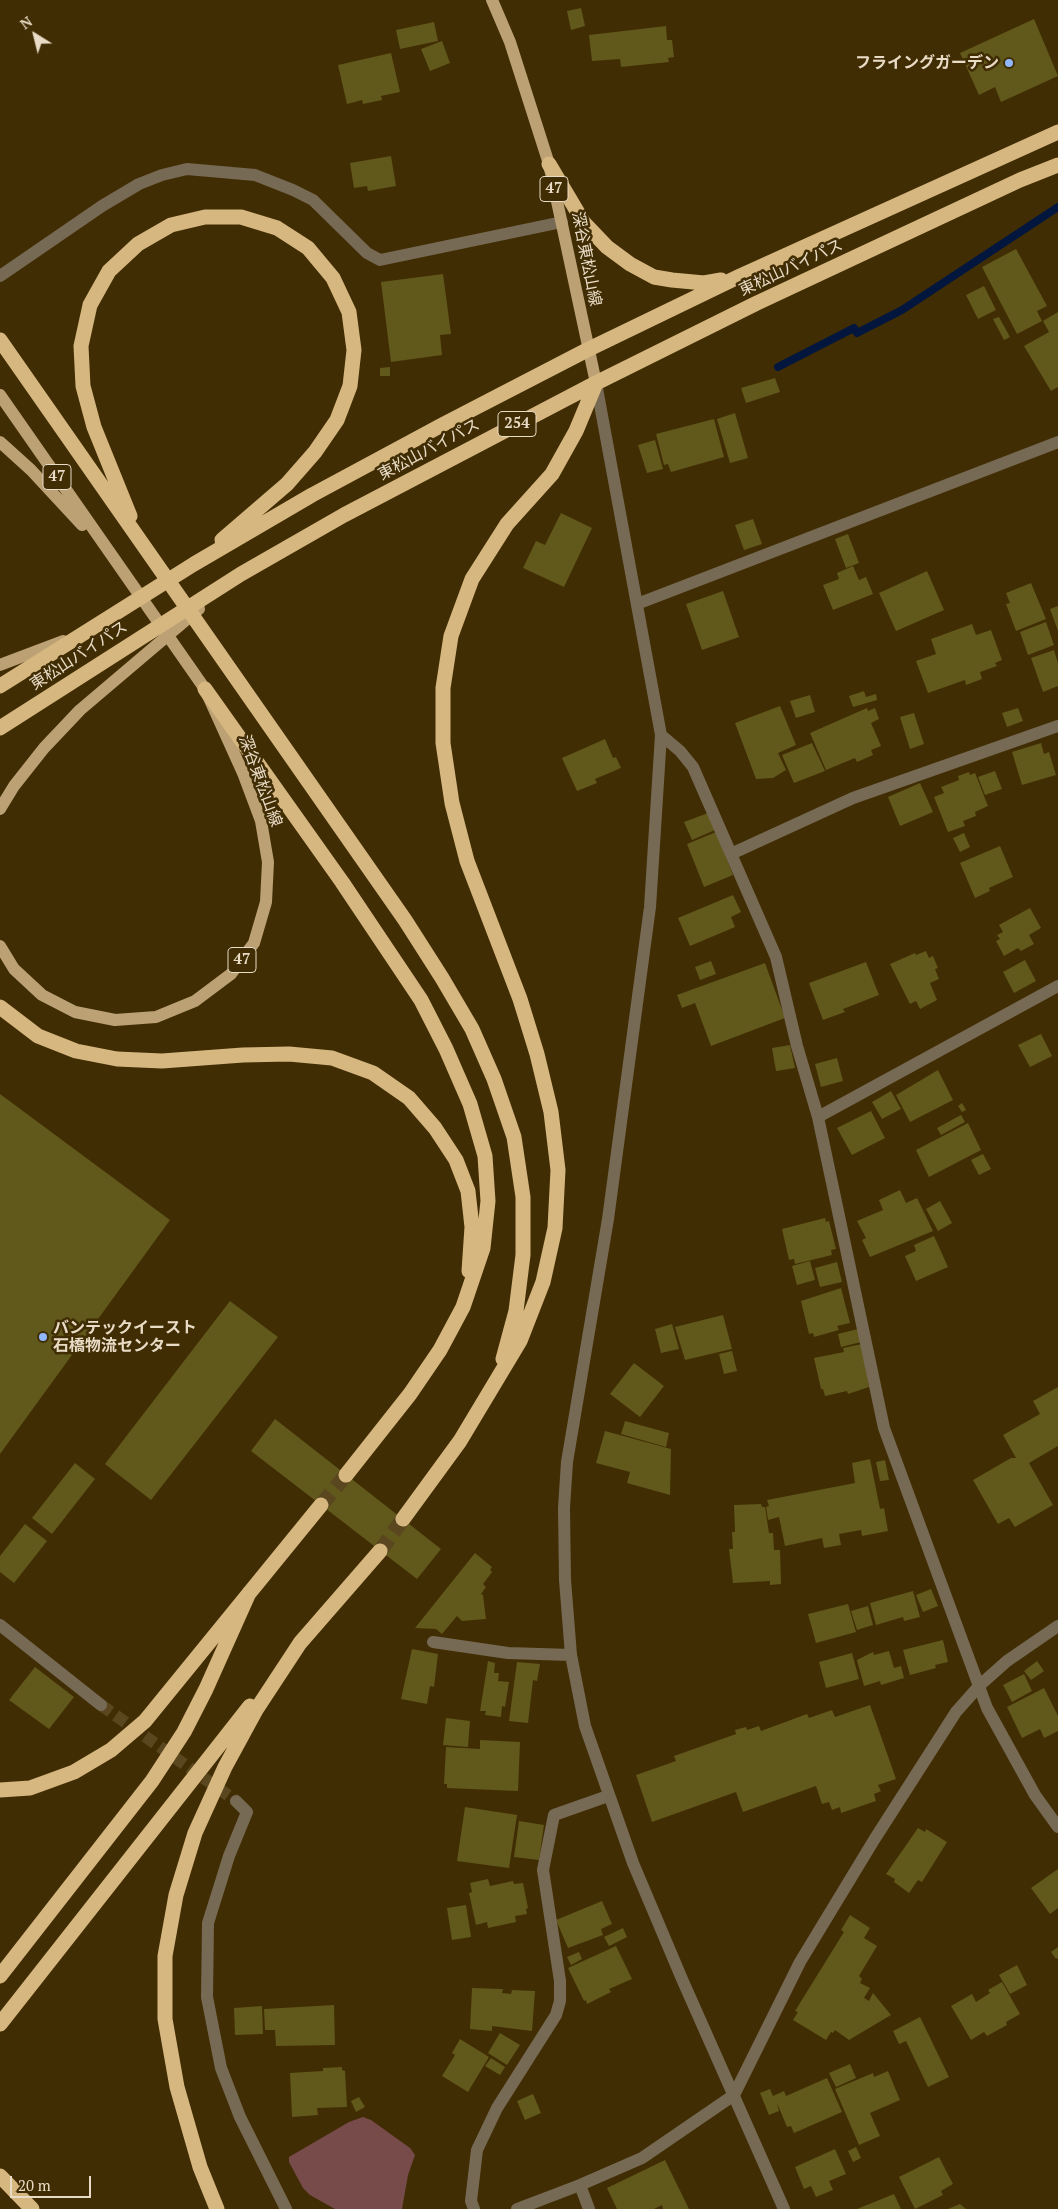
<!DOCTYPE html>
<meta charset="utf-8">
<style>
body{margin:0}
#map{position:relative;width:1058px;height:2209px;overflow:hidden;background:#412d03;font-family:"PT Serif",serif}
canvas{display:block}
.north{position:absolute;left:10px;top:10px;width:50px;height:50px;-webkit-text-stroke:4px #412d03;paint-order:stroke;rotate:324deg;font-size:14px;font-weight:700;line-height:20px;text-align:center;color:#e9dcc7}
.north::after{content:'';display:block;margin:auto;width:18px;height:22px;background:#e9dcc7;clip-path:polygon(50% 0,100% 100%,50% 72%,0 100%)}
.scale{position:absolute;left:10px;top:2176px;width:81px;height:22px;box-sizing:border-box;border:2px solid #e9dcc7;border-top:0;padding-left:6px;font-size:15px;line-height:18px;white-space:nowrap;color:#e9dcc7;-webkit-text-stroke:4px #412d03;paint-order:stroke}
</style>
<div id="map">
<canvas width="1058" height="2209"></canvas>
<div class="north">N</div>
<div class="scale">20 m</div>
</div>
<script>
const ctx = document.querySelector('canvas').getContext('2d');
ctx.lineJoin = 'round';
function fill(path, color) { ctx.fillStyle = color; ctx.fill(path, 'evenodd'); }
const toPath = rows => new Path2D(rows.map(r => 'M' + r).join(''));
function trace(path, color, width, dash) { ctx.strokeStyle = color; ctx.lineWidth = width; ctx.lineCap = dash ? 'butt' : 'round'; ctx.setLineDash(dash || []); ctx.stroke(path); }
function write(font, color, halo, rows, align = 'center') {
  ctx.font = font + ' "PT Serif","Noto Sans JP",serif'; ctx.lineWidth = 5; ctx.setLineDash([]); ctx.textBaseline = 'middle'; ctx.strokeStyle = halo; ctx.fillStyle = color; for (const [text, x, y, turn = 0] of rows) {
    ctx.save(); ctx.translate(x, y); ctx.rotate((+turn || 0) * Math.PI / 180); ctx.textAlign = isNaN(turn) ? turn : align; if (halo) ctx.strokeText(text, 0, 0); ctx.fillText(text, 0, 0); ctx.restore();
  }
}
const green = toPath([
 [363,2117,371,2120,410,2148,415,2155,408,2175,402,2209,335,2209,310,2195,303,2188,289,2162,289,2157,349,2122]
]);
const stream = toPath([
 [778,367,854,328,857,333,902,310,1058,207]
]);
const building = toPath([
 [581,8,585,26,571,30,567,11],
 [1034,19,1058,76,1001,102,995,87,979,95,960,53],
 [434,22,438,41,400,49,396,30],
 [666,26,667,40,672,40,674,57,668,58,669,62,621,67,620,59,592,61,589,35],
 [442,41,450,63,430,71,421,49],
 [391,53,400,92,381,96,382,100,363,104,362,100,347,104,338,65],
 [391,156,396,186,368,191,367,186,354,188,350,163],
 [1016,249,1047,306,1037,311,1042,321,1017,334,982,267],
 [443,274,451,334,440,335,442,355,391,362,381,282],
 [984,286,996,310,978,319,966,295],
 [1058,312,1058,387,1051,391,1024,346,1049,332,1043,321],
 [999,317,1010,337,1004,340,993,319],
 [390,367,390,376,380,376,380,368],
 [775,378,780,392,746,403,741,388],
 [735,413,748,458,730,463,717,419],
 [714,419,724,457,671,472,668,464,664,465,656,434],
 [655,440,663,469,647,473,638,445],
 [561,513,592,528,564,587,523,568,536,541,545,545],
 [753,519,762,544,744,550,735,525],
 [848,534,859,563,846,568,835,539],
 [853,566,859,580,866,577,873,594,833,610,823,585,839,579,837,573],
 [927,571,944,610,896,631,879,593],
 [1031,583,1046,619,1016,631,1006,604,1010,603,1006,593],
 [723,591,739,637,702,650,686,604],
 [1058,606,1058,631,1050,609],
 [1046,622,1054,645,1028,655,1020,632],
 [972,624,976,635,991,630,1002,660,995,663,997,666,980,672,982,679,966,685,965,680,928,693,916,661,936,654,931,639],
 [1054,650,1058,663,1058,686,1043,692,1031,658],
 [864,691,866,697,876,694,877,700,853,707,849,696],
 [810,695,815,712,796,718,790,701],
 [780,706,796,745,778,753,786,770,773,778,756,779,735,723],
 [867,708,868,711,875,708,879,719,871,723,881,746,871,750,873,755,857,762,855,758,826,770,810,733],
 [1018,708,1023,721,1007,727,1002,713],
 [914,713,924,744,910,749,900,717],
 [605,739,613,758,616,757,621,768,595,779,597,783,577,791,562,758],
 [812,743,825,771,794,783,782,755],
 [1041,743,1044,754,1049,752,1056,775,1022,785,1012,752],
 [995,771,1002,789,985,795,978,777],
 [969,772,970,775,975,773,988,806,975,812,976,816,963,821,965,826,948,832,934,797,944,793,941,787,959,780,958,776],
 [920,783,933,812,900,826,888,797],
 [708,813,715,830,692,840,684,822],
 [716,832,733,875,704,887,687,844],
 [964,833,970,847,960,852,953,838],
 [1000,846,1013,877,989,888,990,891,975,898,960,863],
 [733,895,741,912,731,917,735,927,690,946,678,918],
 [1030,908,1041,928,1029,935,1034,944,1021,951,1018,948,1004,956,996,941,1000,939,997,935,1003,932,999,925],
 [926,951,929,958,933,956,938,968,935,969,939,979,930,983,937,1000,920,1009,916,1001,910,1004,890,964,915,953,916,955],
 [1025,960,1036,981,1014,993,1003,972],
 [711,961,716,974,700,980,695,967],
 [866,962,879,995,843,1009,845,1012,823,1020,809,983],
 [765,963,785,1018,711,1046,695,1003,682,1008,677,995],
 [1041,1034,1052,1056,1030,1067,1018,1045],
 [790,1045,795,1068,776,1071,772,1048],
 [837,1058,843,1081,821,1087,815,1064],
 [938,1070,953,1100,910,1122,896,1095],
 [891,1091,901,1109,882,1119,872,1102],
 [0,1094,170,1220,0,1454],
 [962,1103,966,1110,962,1112,958,1106],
 [871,1111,885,1138,852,1155,837,1128],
 [961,1115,965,1122,941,1135,937,1128],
 [968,1123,981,1150,929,1177,916,1150],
 [983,1154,991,1169,979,1175,971,1160],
 [900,1190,906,1203,917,1198,933,1231,870,1257,862,1240,866,1238,857,1221,883,1210,879,1200],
 [940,1201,952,1223,938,1231,926,1209],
 [825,1218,826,1222,829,1221,836,1249,831,1250,832,1255,795,1264,794,1259,789,1260,782,1229],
 [934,1236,948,1267,916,1281,905,1256,916,1251,914,1245],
 [810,1261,815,1280,797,1285,792,1266],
 [837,1262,842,1282,820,1287,815,1268],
 [841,1288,850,1323,837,1326,839,1330,814,1337,813,1333,809,1334,801,1301],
 [230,1301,278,1337,151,1500,105,1464],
 [723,1315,732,1349,685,1360,675,1327],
 [672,1324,679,1349,661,1353,655,1329],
 [858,1329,861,1342,841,1347,838,1334],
 [862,1344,869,1387,848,1394,847,1391,825,1396,823,1389,821,1389,814,1358,844,1352,843,1348],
 [732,1351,737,1371,724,1374,719,1354],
 [634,1363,664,1386,640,1417,610,1394],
 [1058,1387,1058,1446,1029,1463,1053,1505,1015,1527,1009,1518,998,1524,973,1480,1011,1458,1016,1458,1003,1435,1040,1414,1033,1401],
 [275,1419,441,1549,417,1579,251,1451],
 [625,1421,669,1433,666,1447,621,1434],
 [605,1431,671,1449,670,1495,627,1483,630,1472,596,1463],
 [870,1459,880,1509,884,1508,888,1531,862,1536,861,1530,839,1534,841,1545,824,1548,822,1538,785,1546,779,1517,768,1520,766,1507,769,1506,767,1500,855,1483,852,1463],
 [885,1460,889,1480,880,1481,876,1462],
 [75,1463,95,1479,52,1534,32,1518],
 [761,1504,762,1507,765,1507,769,1533,773,1533,774,1550,780,1550,781,1584,770,1585,770,1581,733,1583,729,1549,733,1549,732,1532,735,1532,734,1505],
 [25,1524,47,1541,14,1583,0,1572,0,1556],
 [475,1553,492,1567,490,1570,492,1572,483,1584,486,1587,481,1594,483,1595,486,1619,462,1621,457,1616,442,1634,436,1629,415,1628],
 [931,1589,938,1606,923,1612,916,1595],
 [913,1591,920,1617,904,1621,903,1617,876,1625,870,1603],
 [848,1604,856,1632,816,1643,808,1614],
 [868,1606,873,1625,857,1630,851,1611],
 [943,1640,948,1662,935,1665,936,1668,910,1675,903,1650],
 [412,1649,438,1654,434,1687,430,1686,427,1704,401,1699],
 [889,1651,894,1668,901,1666,904,1678,881,1685,880,1681,864,1686,857,1660,873,1652,874,1655],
 [852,1653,859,1679,826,1688,819,1662],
 [488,1661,495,1663,494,1673,499,1673,498,1681,509,1682,505,1707,502,1706,501,1717,485,1715,486,1711,480,1711],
 [1037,1661,1044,1671,1031,1680,1024,1671],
 [517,1662,540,1664,537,1681,533,1680,528,1723,509,1721],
 [35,1667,74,1697,49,1729,9,1700],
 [1024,1674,1032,1691,1012,1702,1003,1685],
 [1044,1688,1058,1716,1058,1731,1044,1738,1040,1729,1022,1738,1007,1707],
 [870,1705,896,1779,878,1785,881,1791,874,1794,876,1801,841,1813,840,1807,832,1810,829,1802,822,1804,816,1786,743,1812,736,1792,652,1822,636,1775,676,1761,674,1756,736,1734,735,1730,746,1727,747,1730,759,1726,761,1731,807,1714,809,1718,832,1710,835,1717],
 [446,1718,470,1721,468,1747,443,1745],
 [480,1740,520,1742,518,1791,447,1788,447,1784,444,1784,446,1747,480,1749],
 [465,1807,517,1815,509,1868,457,1861],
 [519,1821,544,1825,539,1860,514,1857],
 [918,1828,925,1832,926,1829,947,1842,922,1882,918,1880,909,1893,894,1882,895,1879,886,1874],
 [1058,1869,1058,1908,1050,1914,1031,1888],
 [488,1879,490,1886,513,1881,514,1884,523,1883,528,1908,526,1909,527,1914,515,1916,516,1922,488,1928,487,1922,476,1925,469,1893,472,1892,470,1883],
 [602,1901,612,1924,601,1929,603,1935,568,1948,556,1920],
 [466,1905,471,1937,452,1940,447,1908],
 [850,1915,870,1928,864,1938,877,1946,859,1976,862,1979,860,1983,870,1988,864,1998,869,2001,873,1993,891,2015,849,2040,835,2030,833,2033,831,2032,826,2040,793,2020,798,2012,795,2011,844,1932,841,1930],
 [623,1928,627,1937,609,1946,604,1937],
 [616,1946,632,1979,609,1989,611,1992,587,2004,586,2000,584,2001,568,1968],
 [1058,1947,1058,1958,1056,1959,1051,1952],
 [579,1952,582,1959,571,1965,567,1957],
 [1017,1965,1027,1985,1010,1994,999,1975],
 [1002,1982,1020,2014,1006,2022,1007,2025,987,2036,984,2032,971,2040,951,2006,972,1994,976,2002,990,1993,988,1990],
 [472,1988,503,1989,502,1993,511,1994,512,1990,535,1991,532,2031,492,2026,492,2031,470,2029],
 [334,2005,335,2045,276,2046,275,2030,265,2030,264,2009],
 [262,2006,263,2034,235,2035,234,2008],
 [920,2017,949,2077,928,2087,906,2041,899,2044,893,2031],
 [500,2033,520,2045,507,2065,488,2053],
 [460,2039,489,2057,468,2092,442,2076,455,2055,452,2053],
 [491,2058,505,2067,500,2075,485,2066],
 [850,2064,856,2078,836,2087,829,2073],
 [342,2067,342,2070,345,2071,347,2107,317,2108,318,2115,292,2117,290,2073,323,2071,323,2068],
 [888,2071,900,2100,870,2113,880,2136,859,2145,835,2089,873,2073,874,2077],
 [827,2078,842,2112,794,2133,791,2126,787,2127,777,2103,779,2111,769,2115,760,2093,770,2089,773,2096,784,2091,786,2096],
 [533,2094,541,2113,525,2120,517,2101],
 [359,2097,365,2107,356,2112,351,2101],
 [856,2147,861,2158,853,2162,848,2151],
 [835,2149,846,2174,829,2181,833,2190,816,2197,811,2186,804,2189,795,2167],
 [939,2157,953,2184,941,2191,943,2195,915,2209,899,2177],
 [665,2160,689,2209,663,2209,662,2205,654,2209,617,2209,607,2188],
 [894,2194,901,2209,857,2209],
 [960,2204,966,2209,948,2209]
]);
const minorTunnel = toPath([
 [101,1705,236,1801]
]);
const highwayTunnel = toPath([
 [321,1505,346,1475],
 [380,1551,403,1519]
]);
const minor = toPath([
 [0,276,102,206,139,184,162,175,187,169,255,175,293,190,313,200,367,253,380,260,562,222],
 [596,383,661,735,650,907,608,1219,567,1462,564,1508,565,1580,571,1655,585,1726,633,1863,682,1979,784,2209],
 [637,604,1058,442],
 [661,735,680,751,693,767,776,957,797,1046,818,1117],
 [733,853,853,798,1058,726],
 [1058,986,818,1117,884,1428,987,1708,1035,1795,1058,1827],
 [0,1625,101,1705],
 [433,1642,508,1653,571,1655],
 [236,1801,247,1812,229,1856,208,1923,207,1997,221,2068,240,2117,286,2209],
 [580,2185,589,2209],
 [474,2209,471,2201,477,2150,497,2108,556,2015,560,2001,560,1981,543,1870,554,1815,608,1796],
 [517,2209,580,2185,642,2158,734,2095,800,1962,874,1840,956,1712,980,1685,1007,1661,1058,1626]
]);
const major = toPath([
 [492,0,510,42,549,164,596,383],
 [0,395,205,689,243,773,261,821,268,862,266,902,254,943,231,974,195,1001,156,1017,115,1020,75,1012,42,995,14,969,0,946],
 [0,442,31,470,82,525],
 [0,665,63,641],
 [0,809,14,786,44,748,80,710,199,609]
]);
const highway = toPath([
 [549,164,584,223,607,247,630,264,654,277,672,280,704,283,721,280],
 [0,340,405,920,442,978,472,1029,494,1079,514,1137,523,1197,523,1255,516,1311,503,1359],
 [130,516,94,427,83,386,81,346,90,305,109,271,138,244,171,225,205,217,241,217,277,228,308,248,333,278,349,312,354,350,350,386,337,420,315,452,287,484,222,540],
 [0,686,194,564,312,495,442,425,587,350,740,276,1058,132],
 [205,689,342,882,421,1000,446,1049,470,1104,485,1156,488,1201,483,1248,463,1307,440,1350,410,1394,346,1475],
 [0,728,241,574,344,515,596,383,757,303,1020,180,1058,165],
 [0,1007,38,1036,76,1051,117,1059,162,1061,243,1055,289,1054,332,1058,373,1073,409,1098,435,1128,456,1160,468,1191,472,1227,469,1271],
 [403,1519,460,1441,520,1341,543,1282,555,1228,558,1170,551,1112,537,1054,520,999,467,861,452,803,443,743,443,688,451,636,472,579,507,524,552,474,576,431,596,383],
 [0,1790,30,1788,74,1772,111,1750,145,1721,321,1505],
 [0,1976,152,1781,184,1732,206,1689,249,1593],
 [0,2024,250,1706],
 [0,2176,32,2209],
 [217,2209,200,2167,177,2087,165,2019,165,1956,176,1895,195,1833,225,1767,256,1710,300,1643,380,1551]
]);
const markers = [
 [1009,63,5,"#8fb8fd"],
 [43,1337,5,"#8fb8fd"]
];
const shields = [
 [554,189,28],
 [517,424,38],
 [57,477,28],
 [242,960,28]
];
const shieldNames = [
 ["47",554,189],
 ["254",517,424],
 ["47",57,477],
 ["47",242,960]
];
const poiNames = [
 ["フライングガーデン",999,63],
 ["バンテックイースト",53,1328,"left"],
 ["石橋物流センター",53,1346,"left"]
];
const streetNames = [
 ["深谷東松山線",586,259,79],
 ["東松山バイパス",791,268,-25],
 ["東松山バイパス",429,450,-28],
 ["東松山バイパス",79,656,-33],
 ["深谷東松山線",260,781,70]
];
fill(green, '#774b4a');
trace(stream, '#03173e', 8);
fill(building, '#61581b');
trace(minorTunnel, '#5a4720', 12, [12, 6]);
trace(highwayTunnel, '#5a4720', 15, [15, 8]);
trace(minor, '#776a54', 12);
trace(major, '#bca174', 12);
trace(highway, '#d7b780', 15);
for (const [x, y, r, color] of markers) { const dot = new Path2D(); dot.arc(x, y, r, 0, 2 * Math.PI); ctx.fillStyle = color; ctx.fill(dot); trace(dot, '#412d03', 2); }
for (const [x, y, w] of shields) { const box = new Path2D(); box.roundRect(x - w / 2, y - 12.5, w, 25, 4); ctx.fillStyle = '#412d03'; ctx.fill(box); trace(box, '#e9dcc7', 1); }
write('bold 15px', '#e9dcc7', null, shieldNames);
write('bold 16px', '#e9dcc7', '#412d03', poiNames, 'right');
write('16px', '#e9dcc7', '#412d03', streetNames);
</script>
